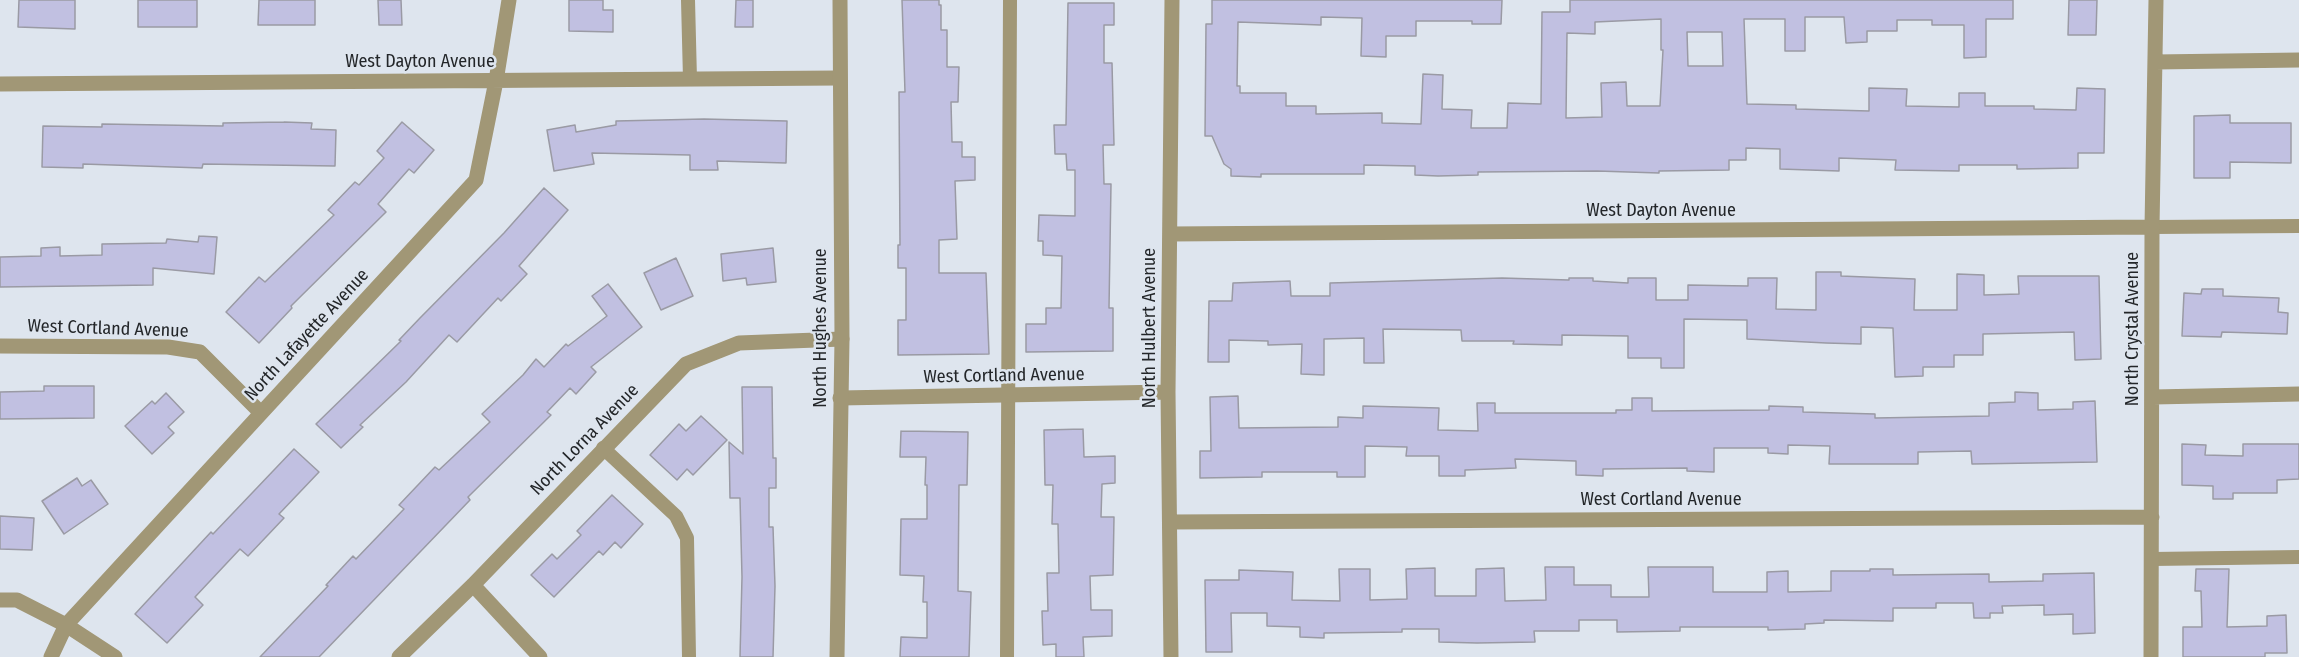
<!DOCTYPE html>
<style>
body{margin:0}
canvas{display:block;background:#dee5ee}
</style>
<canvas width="2299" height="657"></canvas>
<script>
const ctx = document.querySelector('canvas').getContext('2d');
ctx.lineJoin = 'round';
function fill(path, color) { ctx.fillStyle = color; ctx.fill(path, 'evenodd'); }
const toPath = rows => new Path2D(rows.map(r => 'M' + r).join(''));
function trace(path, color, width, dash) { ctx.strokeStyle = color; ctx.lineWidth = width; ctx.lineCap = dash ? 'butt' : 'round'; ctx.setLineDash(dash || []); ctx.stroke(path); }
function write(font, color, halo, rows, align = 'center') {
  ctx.font = font + ' "Fira Sans Condensed",sans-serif'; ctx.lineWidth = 5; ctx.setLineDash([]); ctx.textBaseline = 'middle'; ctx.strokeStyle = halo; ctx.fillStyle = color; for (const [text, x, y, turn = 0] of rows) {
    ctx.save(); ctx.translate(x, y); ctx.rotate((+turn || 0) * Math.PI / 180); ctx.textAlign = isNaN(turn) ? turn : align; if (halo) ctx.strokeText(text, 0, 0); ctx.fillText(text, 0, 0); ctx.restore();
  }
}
const building = toPath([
 [19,0,75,0,75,29,18,27,19,0],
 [138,0,197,0,197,27,138,27,138,0],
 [259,0,315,0,315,25,258,25,259,0],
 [378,0,401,0,402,25,379,25,378,0],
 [569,0,603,0,603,10,613,10,613,32,569,31,569,0],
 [736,0,753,0,753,27,735,27,736,0],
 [902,0,939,0,939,5,941,5,941,30,947,30,947,67,959,67,958,102,951,102,952,142,962,142,962,157,975,157,975,180,955,181,957,239,939,240,939,273,986,273,989,354,898,355,898,320,906,320,906,268,898,268,898,245,900,245,899,92,905,92,902,0],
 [1212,0,1502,0,1501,24,1472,24,1472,21,1416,21,1416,36,1386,36,1386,57,1361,56,1362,18,1321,17,1321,25,1238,22,1237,86,1240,86,1240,93,1286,93,1286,106,1316,106,1316,114,1382,113,1382,123,1421,124,1423,74,1443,75,1442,109,1472,110,1471,128,1507,128,1508,103,1541,104,1542,12,1570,12,1570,0,2013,0,2013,19,1986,19,1986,57,1964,58,1964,25,1932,25,1932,20,1897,20,1897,31,1867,31,1867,42,1846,43,1844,17,1805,17,1805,51,1785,51,1785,19,1744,19,1747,104,1796,105,1796,109,1869,111,1869,88,1907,89,1906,106,1959,107,1959,93,1985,93,1985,106,2034,106,2034,109,2076,110,2077,88,2105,89,2104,153,2078,153,2078,168,2017,169,2017,165,1959,165,1959,171,1895,170,1896,160,1839,158,1839,171,1780,169,1780,149,1746,148,1746,160,1729,160,1729,170,1659,171,1659,173,1597,171,1478,172,1478,175,1438,176,1415,175,1415,166,1364,165,1364,174,1261,174,1261,177,1231,176,1231,169,1224,164,1212,136,1205,136,1206,24,1212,24,1212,0],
 [1661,19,1661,50,1663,50,1660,106,1627,106,1626,82,1601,83,1602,117,1566,118,1567,33,1595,34,1595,22,1661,19],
 [1687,32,1722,32,1723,66,1688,66,1687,32],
 [2069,0,2097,0,2096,35,2068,35,2069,0],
 [1068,3,1114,3,1114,25,1104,25,1104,63,1112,63,1114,145,1103,145,1104,184,1111,184,1109,308,1113,308,1113,351,1026,352,1026,324,1046,324,1046,308,1061,308,1062,256,1043,255,1043,241,1038,241,1039,215,1075,216,1075,170,1067,170,1066,154,1055,154,1054,125,1066,125,1068,3],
 [2230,115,2230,123,2291,123,2291,163,2230,162,2230,178,2194,178,2194,116,2230,115],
 [704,119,787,121,786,163,717,161,718,170,690,170,690,155,592,153,594,164,554,171,547,130,575,125,576,132,616,125,616,121,704,119],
 [284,122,312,123,311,129,336,130,335,166,203,164,202,168,83,164,83,168,42,167,43,126,102,127,102,124,223,126,223,123,284,122],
 [402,122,434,150,414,173,409,169,378,204,386,212,291,306,292,308,259,343,226,312,259,277,265,282,334,215,328,210,355,182,359,185,384,158,377,151,402,122],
 [544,188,568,210,519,266,527,274,501,301,498,298,457,342,449,335,406,382,360,425,363,427,341,448,316,424,401,341,399,340,420,318,504,233,544,188],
 [199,236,217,237,214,274,153,268,153,285,0,287,0,257,41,256,41,248,60,247,60,256,102,255,102,244,166,243,167,239,198,242,199,236],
 [773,248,776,282,747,285,746,278,723,281,721,254,773,248],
 [676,258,693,296,661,310,644,273,676,258],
 [1816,272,1841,272,1841,276,1915,279,1914,310,1957,310,1957,274,1984,275,1984,295,2019,294,2018,276,2099,276,2101,359,2075,360,2074,332,1983,334,1983,355,1954,355,1954,367,1923,367,1923,376,1895,377,1893,328,1861,327,1861,344,1826,343,1747,339,1747,320,1684,319,1684,368,1661,368,1661,358,1628,358,1628,336,1562,335,1562,345,1513,344,1514,341,1462,341,1461,330,1383,329,1384,363,1364,363,1364,338,1324,339,1324,375,1301,374,1302,344,1268,345,1268,341,1229,340,1229,362,1208,362,1209,301,1232,301,1233,283,1290,281,1291,296,1330,296,1330,283,1502,278,1569,280,1569,278,1593,278,1593,281,1628,283,1628,278,1656,278,1656,300,1688,300,1688,285,1748,286,1748,278,1777,278,1776,309,1816,310,1816,272],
 [608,284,642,327,591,367,596,372,576,394,570,388,547,412,551,415,468,497,470,500,319,657,260,657,328,586,326,585,353,556,356,559,404,509,399,505,435,467,439,470,490,422,482,414,523,375,536,359,544,367,566,344,568,346,607,316,592,296,608,284],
 [2202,289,2223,289,2223,296,2279,298,2278,312,2288,313,2287,334,2222,332,2221,337,2182,336,2184,293,2201,294,2202,289],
 [44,386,94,386,94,418,0,419,0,392,44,391,44,386],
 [742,387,772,387,773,458,776,458,776,488,769,488,769,527,773,527,775,586,773,657,740,657,742,577,740,498,730,498,729,442,743,454,742,387],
 [2015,392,2038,393,2038,410,2073,409,2073,402,2095,401,2097,462,1972,464,1971,451,1918,452,1918,464,1829,464,1830,446,1788,445,1788,454,1768,453,1768,448,1714,448,1714,472,1687,471,1687,468,1603,469,1603,476,1576,475,1576,461,1515,459,1516,468,1465,470,1465,476,1439,476,1439,456,1406,456,1407,447,1365,446,1365,477,1337,477,1337,472,1262,472,1262,477,1200,478,1200,451,1211,451,1210,397,1238,396,1239,428,1338,427,1338,417,1363,418,1363,406,1439,408,1438,430,1478,431,1477,403,1495,403,1495,413,1616,413,1616,410,1632,410,1632,398,1652,398,1652,411,1769,410,1769,406,1803,407,1803,412,1875,414,1875,418,1989,416,1989,403,2015,402,2015,392],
 [166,393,184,412,168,427,174,433,152,454,125,426,152,401,155,404,166,393],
 [701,416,727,440,693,475,687,469,677,480,650,455,679,424,686,431,701,416],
 [1083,429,1084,457,1115,456,1115,483,1102,484,1101,517,1114,517,1113,575,1090,576,1091,610,1112,610,1112,636,1083,637,1084,657,1056,657,1056,644,1043,645,1042,611,1048,611,1047,573,1059,573,1058,524,1052,524,1053,485,1045,485,1044,430,1083,429],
 [901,431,968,432,967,485,959,485,958,591,971,592,969,657,900,657,901,637,927,638,927,602,923,602,924,576,900,575,901,519,927,519,927,485,925,485,926,457,900,457,901,431],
 [2182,444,2206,445,2205,455,2243,456,2243,444,2299,444,2299,479,2277,480,2277,493,2233,493,2233,499,2213,499,2213,486,2182,485,2182,444],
 [294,449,319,472,279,514,284,518,248,556,240,549,195,597,203,605,167,643,135,614,211,532,213,534,294,449],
 [77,478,82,486,91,480,108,504,64,534,42,501,77,478],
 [612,495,643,524,621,548,615,542,603,555,599,551,554,597,531,575,552,554,557,559,581,535,577,531,612,495],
 [0,516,34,518,32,550,0,549,0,516],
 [1545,567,1574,567,1574,585,1611,585,1611,597,1649,597,1648,567,1713,567,1713,592,1767,592,1767,572,1788,571,1788,592,1831,591,1831,571,1870,571,1870,569,1893,569,1893,575,1989,574,1989,582,2043,581,2043,574,2094,573,2095,633,2073,634,2073,614,2044,615,2044,605,2002,606,2003,613,1990,613,1990,618,1974,618,1973,603,1936,603,1936,608,1893,608,1893,621,1824,620,1824,623,1805,624,1805,629,1768,630,1768,627,1680,627,1680,631,1617,632,1617,620,1579,620,1579,631,1534,631,1535,642,1477,643,1439,642,1439,629,1402,629,1402,632,1324,633,1324,638,1300,637,1300,627,1267,626,1267,613,1231,613,1232,652,1206,652,1205,580,1239,580,1239,570,1293,572,1292,600,1340,601,1339,569,1370,569,1370,600,1407,599,1406,569,1435,568,1435,596,1476,596,1476,569,1504,568,1505,601,1546,600,1545,567],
 [2196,569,2229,569,2227,627,2267,626,2267,616,2286,615,2287,653,2265,653,2265,657,2183,657,2183,627,2202,627,2201,591,2195,591,2196,569]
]);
const service = toPath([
 [688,0,690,79],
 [2152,227,2299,226],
 [603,448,676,516,687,538,689,657],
 [2152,559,2299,557],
 [1007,657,1010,0]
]);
const minor = toPath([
 [2155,62,2299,60],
 [0,84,839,78],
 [1170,234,2152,227],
 [0,346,168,347,200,352,261,413],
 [2153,397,2299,394],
 [840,398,1168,392],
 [1170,522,2152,517],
 [473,585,540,657],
 [0,600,17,600,66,625,115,657],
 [51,657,66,625,476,180,496,81,509,0],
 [399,657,473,585,686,364,739,343,842,339],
 [1171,657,1168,392,1172,0],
 [2151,657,2152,227,2156,0]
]);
const tertiary = toPath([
 [837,657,842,339,840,0]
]);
const streetNames = [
 ["West Dayton Avenue",420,62],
 ["West Dayton Avenue",1661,211],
 ["North Hughes Avenue",821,328,-90],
 ["North Hulbert Avenue",1150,328,-90],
 ["West Cortland Avenue",108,329,2],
 ["North Crystal Avenue",2133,329,-90],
 ["North Lafayette Avenue",307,335,-47],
 ["West Cortland Avenue",1004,376,-1],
 ["North Lorna Avenue",585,440,-46],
 ["West Cortland Avenue",1661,500]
];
fill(building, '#c1c0e1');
trace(building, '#9a9aa4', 1.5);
trace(service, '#a19776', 14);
trace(minor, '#a19776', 15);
trace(tertiary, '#a19776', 15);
write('18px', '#232629', '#dee5ee', streetNames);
</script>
